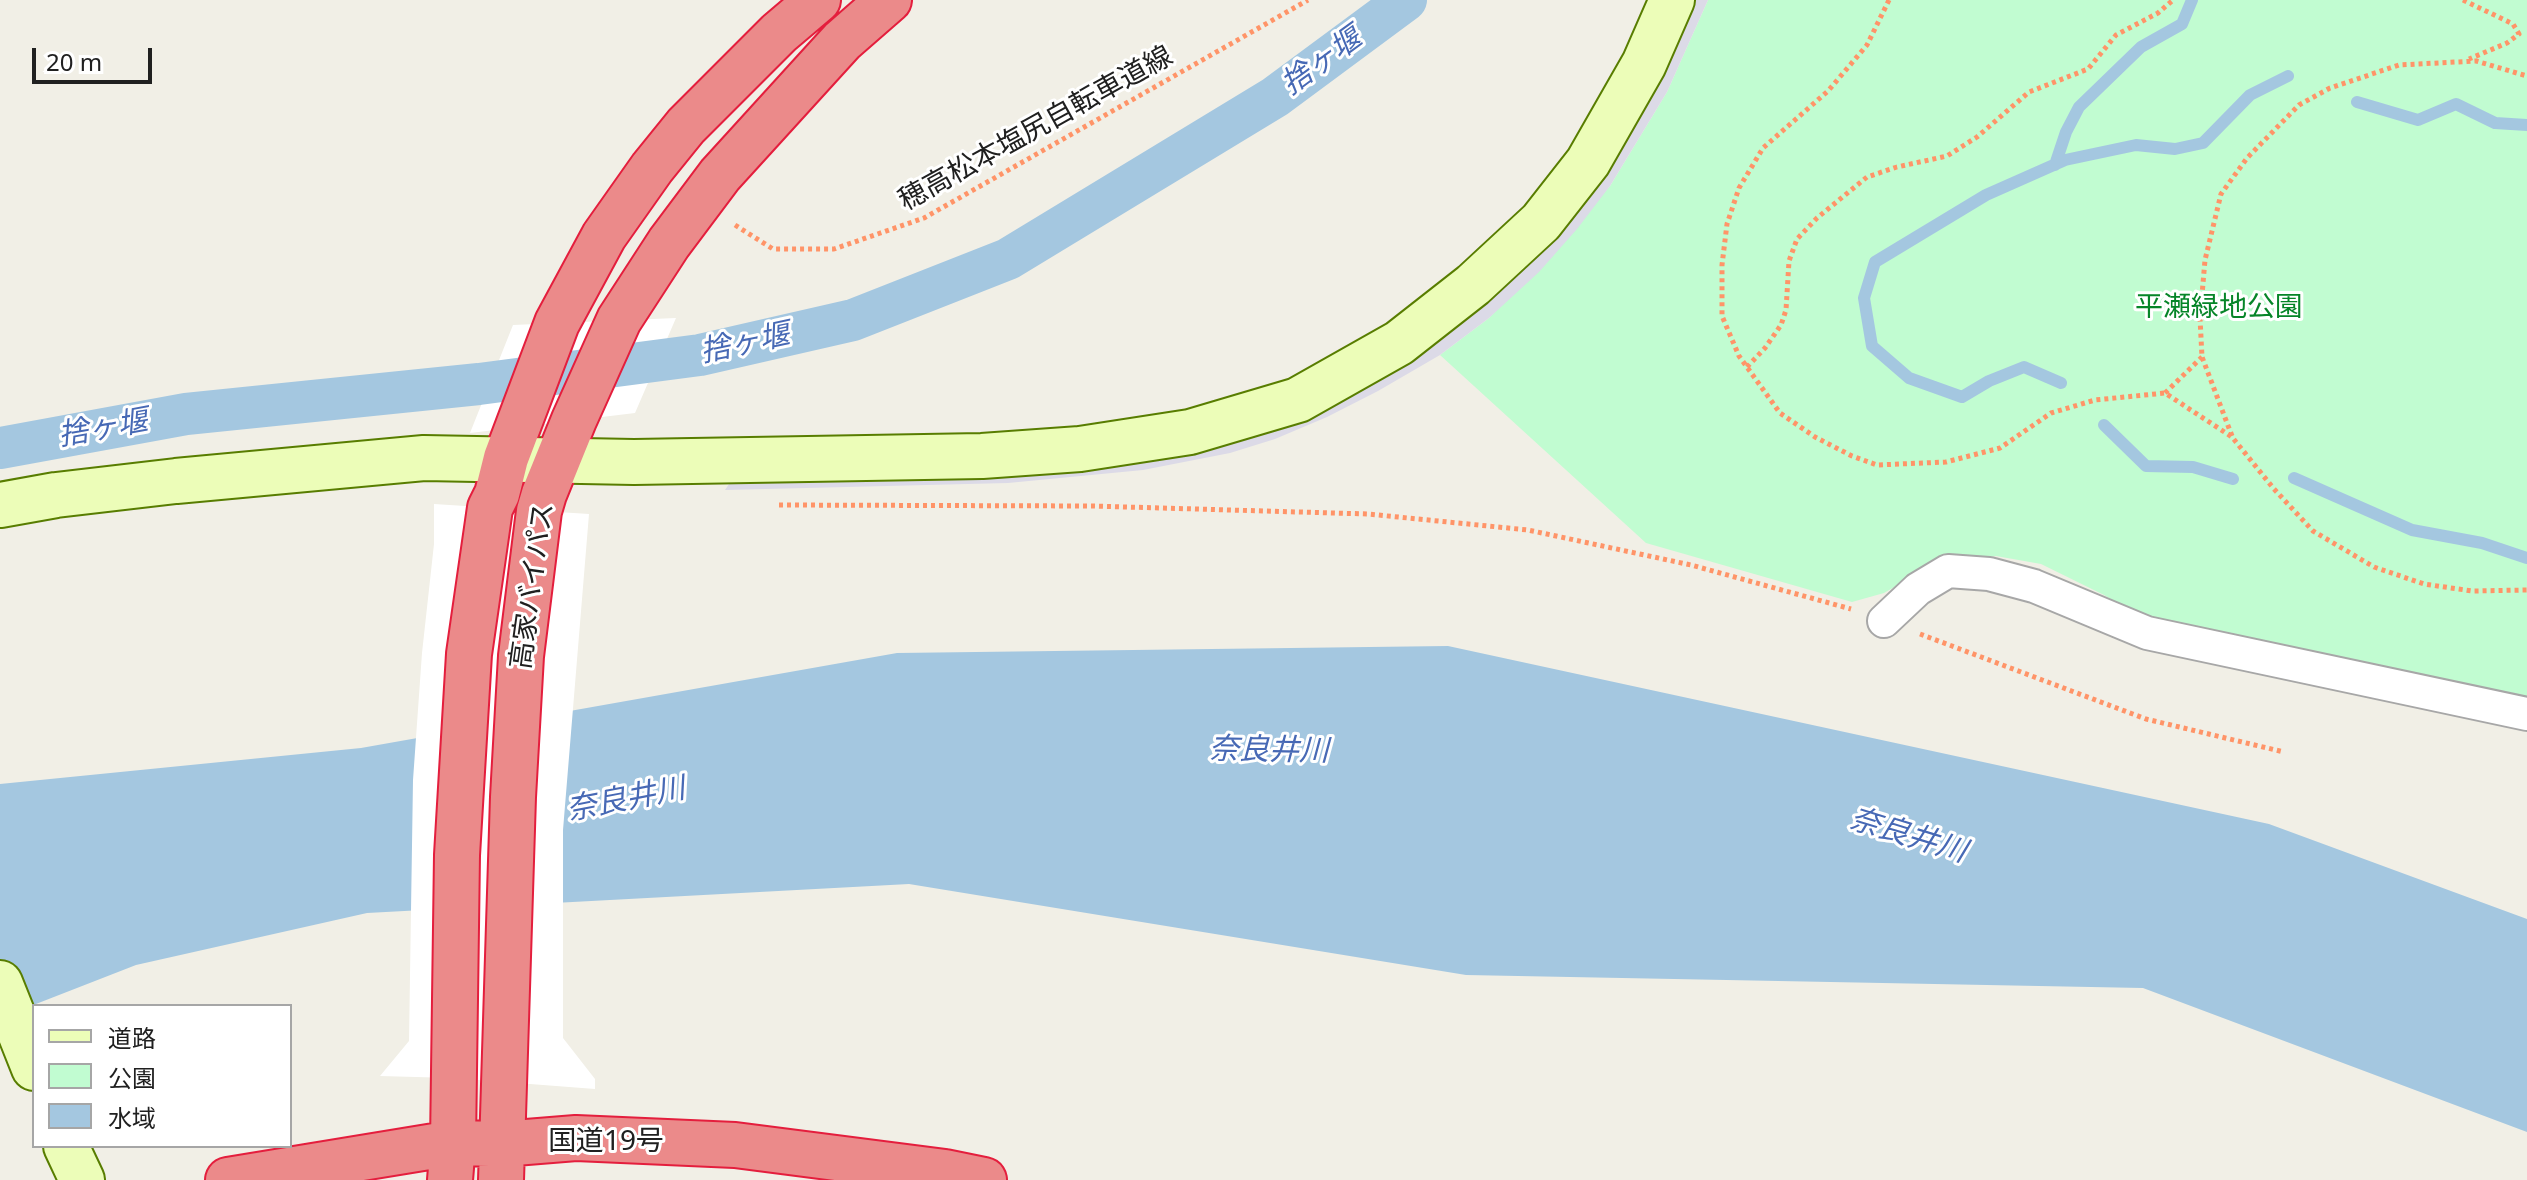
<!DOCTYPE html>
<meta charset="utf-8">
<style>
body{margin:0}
#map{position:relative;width:2527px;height:1180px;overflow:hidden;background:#f1efe6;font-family:"Noto Sans","Noto Sans JP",sans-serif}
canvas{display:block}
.legend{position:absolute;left:32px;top:1004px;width:260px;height:144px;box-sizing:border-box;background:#fff;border:2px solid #a6a6a6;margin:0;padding:10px 14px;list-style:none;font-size:24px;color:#202020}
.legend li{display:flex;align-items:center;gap:16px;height:40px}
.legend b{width:40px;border:2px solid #a6a6a6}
.scale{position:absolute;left:32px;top:48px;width:120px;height:36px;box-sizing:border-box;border:4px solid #202020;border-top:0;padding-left:10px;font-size:24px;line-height:28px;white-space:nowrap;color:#202020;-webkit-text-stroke:6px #fff;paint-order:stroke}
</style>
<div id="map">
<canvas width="2527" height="1180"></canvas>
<ul class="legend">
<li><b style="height:10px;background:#ecfdb8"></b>道路</li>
<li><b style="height:22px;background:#c1fcd1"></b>公園</li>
<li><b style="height:22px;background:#a4c7e0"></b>水域</li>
</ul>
<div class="scale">20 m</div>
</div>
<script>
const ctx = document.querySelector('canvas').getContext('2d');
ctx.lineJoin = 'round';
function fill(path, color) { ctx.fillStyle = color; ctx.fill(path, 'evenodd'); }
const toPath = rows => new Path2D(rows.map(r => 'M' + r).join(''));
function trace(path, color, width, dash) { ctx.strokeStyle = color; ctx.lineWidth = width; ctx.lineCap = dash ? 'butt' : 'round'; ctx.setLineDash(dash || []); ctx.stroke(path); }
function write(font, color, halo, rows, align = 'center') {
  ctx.font = font + ' "Noto Sans","Noto Sans JP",sans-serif'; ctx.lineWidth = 6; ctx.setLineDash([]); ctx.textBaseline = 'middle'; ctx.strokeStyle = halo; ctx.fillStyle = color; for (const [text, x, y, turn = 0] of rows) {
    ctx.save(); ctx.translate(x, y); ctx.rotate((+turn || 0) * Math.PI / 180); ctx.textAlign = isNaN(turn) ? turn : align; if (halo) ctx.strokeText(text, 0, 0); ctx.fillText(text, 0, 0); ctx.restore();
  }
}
const park = toPath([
 [1708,0,2527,0,2527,697,2189,633,2143,618,2104,595,2041,564,1996,556,1934,564,1884,593,1852,602,1646,543,1440,355,1489,318,1610,186,1667,92]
]);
const plaza = toPath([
 [1692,0,1708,0,1667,92,1610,186,1577,229,1539,272,1489,318,1440,355,1378,391,1327,417,1275,439,1230,453,1143,470,1008,483,725,490,731,481,1009,472,1394,370,1462,323,1517,272]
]);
const water = toPath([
 [1448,646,2269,824,2527,919,2527,1132,2143,988,1466,975,909,884,367,913,136,965,0,1018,0,784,361,748,897,653]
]);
const pier = toPath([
 [676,318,635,413,470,433,513,325],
 [434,504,589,514,563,830,563,1038,595,1079,595,1089,452,1078,380,1076,409,1041,413,780,422,653,434,544]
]);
const stream = toPath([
 [2357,102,2418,120,2456,104,2495,123,2527,125],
 [2055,165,2066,132,2079,107,2141,47,2182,24,2192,0],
 [2061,383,2024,367,1989,381,1962,397,1909,378,1872,346,1864,298,1875,262,1986,195,2065,160,2136,145,2175,149,2203,143,2250,95,2288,76],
 [2104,425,2146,466,2193,467,2233,479],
 [2294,478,2412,530,2482,543,2527,558]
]);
const canal = toPath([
 [0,448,186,414,479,384,700,355,853,320,1008,259,1275,97,1406,0]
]);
const path = toPath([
 [1889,0,1867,45,1828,91,1763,148,1739,188,1727,224,1722,265,1722,316,1739,356,1780,413,1815,437,1852,456,1877,465,1946,462,2000,448,2051,413,2095,400,2165,393,2232,437,2274,489,2313,531,2374,567,2424,584,2472,591,2527,590],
 [2463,0,2513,24,2519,34,2507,43,2469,59],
 [735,225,773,249,834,249,924,218,1308,0],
 [1747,367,1765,348,1781,325,1786,310,1789,261,1797,239,1817,218,1867,177,1897,167,1947,156,1977,137,2029,92,2088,69,2116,35,2158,13,2173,0],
 [2165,393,2202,357],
 [2232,436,2202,357,2200,318,2205,260,2221,194,2247,158,2299,105,2330,88,2399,65,2476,61,2527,76],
 [779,505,1092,506,1368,514,1528,530,1691,565,1851,609],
 [1920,634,2146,719,2284,752]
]);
const street = toPath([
 [1884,621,1918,589,1948,571,1989,574,2034,586,2147,633,2527,714]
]);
const secondary = toPath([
 [0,505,56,495,176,481,424,458,634,462,982,456,1080,449,1190,432,1298,400,1399,343,1473,285,1541,222,1588,162,1644,64,1672,0],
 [0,983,34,1068],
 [66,1146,82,1180]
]);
const highway = toPath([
 [228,1180,453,1143,502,1144,576,1138,735,1145,945,1172,984,1180],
 [450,1180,453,1143,457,855,469,654,490,508,497,494,506,458,557,323,604,236,652,168,686,126,779,33,818,0],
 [501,1180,513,797,521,656,539,511,544,494,574,420,619,320,669,243,720,175,842,41,889,0]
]);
const streetNames = [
 ["穂高松本塩尻自転車道線",1036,129,-29],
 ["高家バイパス",533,586,-82],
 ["国道19号",606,1142]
];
const parkNames = [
 ["平瀬緑地公園",2219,308]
];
const waterNames = [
 ["捨ヶ堰",1322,62,-36],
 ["捨ヶ堰",745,344,-12],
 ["捨ヶ堰",103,429,-10],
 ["奈良井川",1269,751,1],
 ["奈良井川",626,800,-11],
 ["奈良井川",1908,836,17]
];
fill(park, '#c1fcd1');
fill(plaza, '#dcdae7');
fill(water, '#a4c7e0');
fill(pier, '#fff');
trace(stream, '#a4c7e0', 12);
trace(canal, '#a4c7e0', 42);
trace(street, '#a7a7a7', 36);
trace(secondary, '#587d00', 48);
trace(highway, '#e41e3d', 48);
trace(path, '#ff9468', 5, [4, 4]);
trace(street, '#fff', 32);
trace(secondary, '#ecfdb8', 44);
trace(highway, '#eb8a8a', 44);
write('28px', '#202020', '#fff', streetNames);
write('28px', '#068528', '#fff', parkNames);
write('italic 30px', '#4769b5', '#fff', waterNames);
</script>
